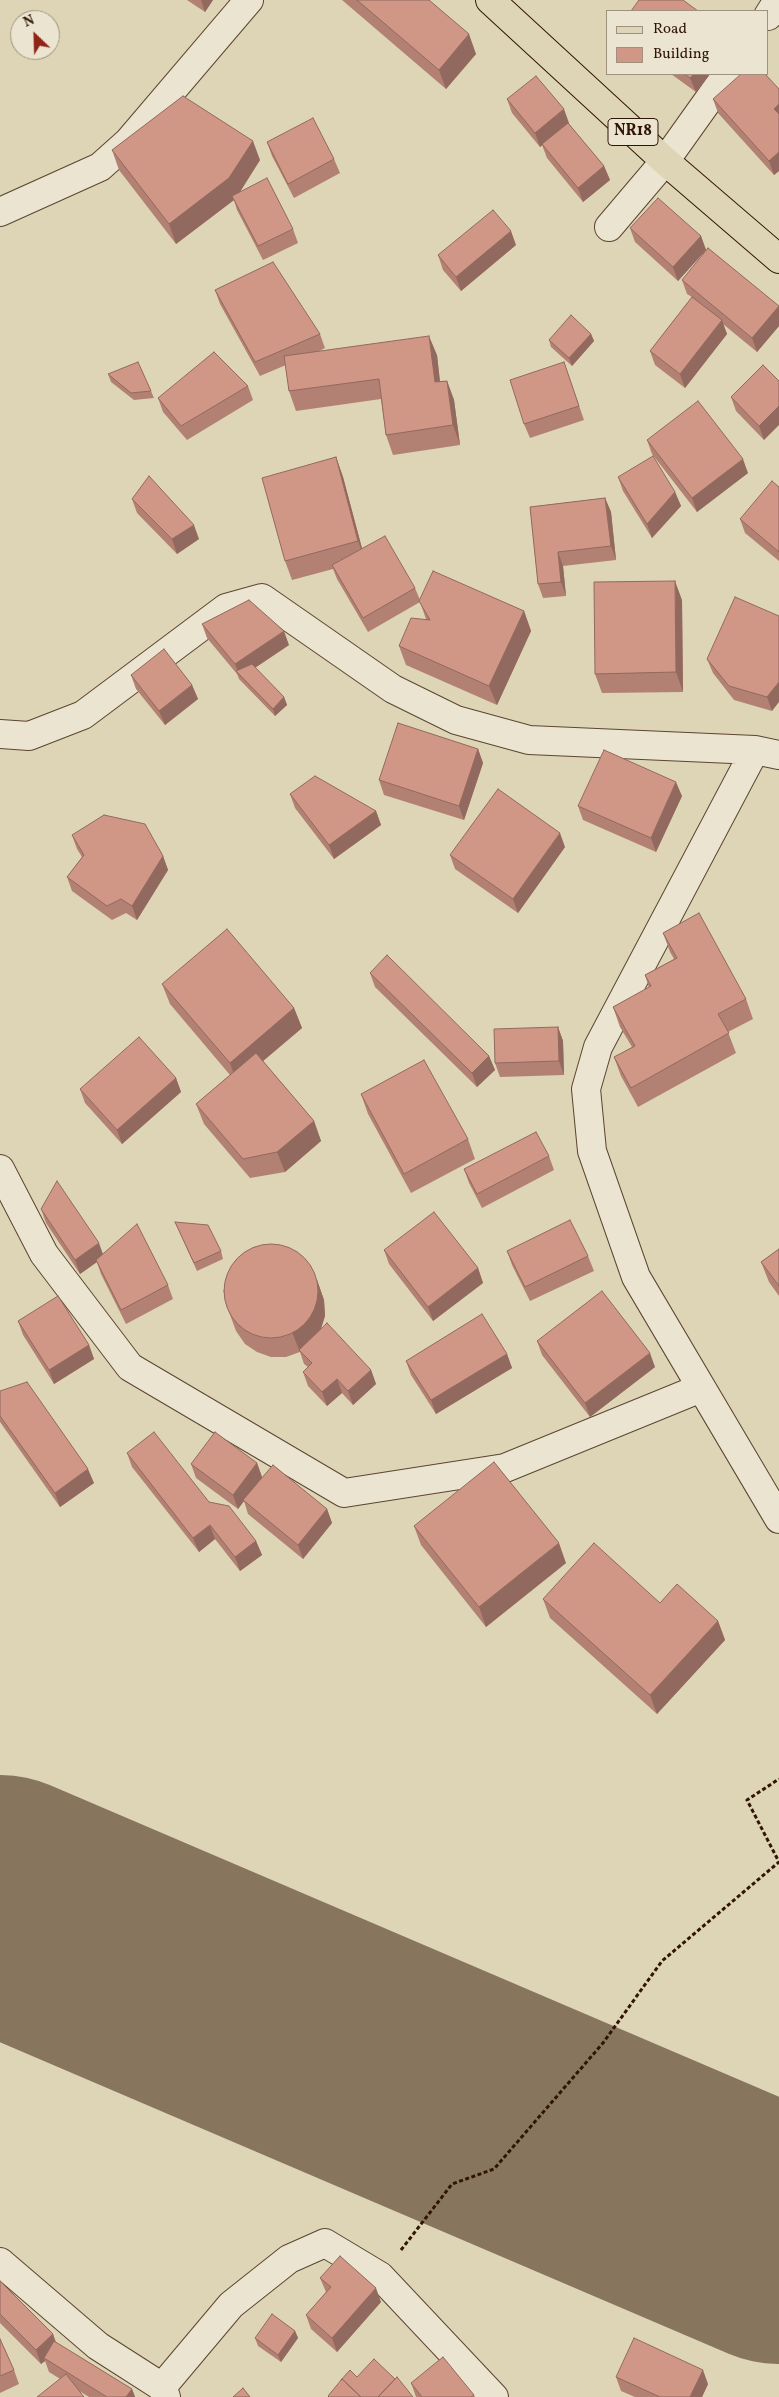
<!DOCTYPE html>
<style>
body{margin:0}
#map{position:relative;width:779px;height:2397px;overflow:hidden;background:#ded5b7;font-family:Vollkorn,serif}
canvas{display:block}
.legend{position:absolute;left:606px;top:10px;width:162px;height:65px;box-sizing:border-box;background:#eae4d0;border:1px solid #a0917e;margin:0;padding:6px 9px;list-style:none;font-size:15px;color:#311504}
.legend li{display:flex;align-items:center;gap:10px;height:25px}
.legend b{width:25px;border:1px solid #a0917e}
.north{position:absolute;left:10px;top:10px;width:50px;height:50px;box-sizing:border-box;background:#eae4d0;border:1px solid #a0917e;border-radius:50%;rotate:336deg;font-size:14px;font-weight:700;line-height:20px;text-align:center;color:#311504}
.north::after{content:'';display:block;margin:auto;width:18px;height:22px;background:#8f2418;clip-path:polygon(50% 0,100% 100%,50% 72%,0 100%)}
</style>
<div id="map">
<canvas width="779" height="2397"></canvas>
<ul class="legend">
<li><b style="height:6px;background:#ded5b7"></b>Road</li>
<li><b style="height:14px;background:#d09686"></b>Building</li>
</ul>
<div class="north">N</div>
</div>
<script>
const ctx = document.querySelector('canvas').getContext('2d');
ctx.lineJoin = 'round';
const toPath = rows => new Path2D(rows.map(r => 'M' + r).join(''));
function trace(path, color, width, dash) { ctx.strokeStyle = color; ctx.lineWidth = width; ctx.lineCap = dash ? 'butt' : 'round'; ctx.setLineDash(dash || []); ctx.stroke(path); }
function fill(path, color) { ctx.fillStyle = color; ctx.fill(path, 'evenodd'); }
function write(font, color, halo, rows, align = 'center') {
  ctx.font = font + ' Vollkorn,serif'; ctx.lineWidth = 4; ctx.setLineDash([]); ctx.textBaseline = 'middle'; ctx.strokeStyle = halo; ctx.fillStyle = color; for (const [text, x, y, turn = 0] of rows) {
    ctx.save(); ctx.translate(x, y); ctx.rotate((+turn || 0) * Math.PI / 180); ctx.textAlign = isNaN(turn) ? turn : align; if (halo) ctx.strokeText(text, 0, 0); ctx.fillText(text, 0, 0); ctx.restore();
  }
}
const runway = toPath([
 [0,1903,779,2236]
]);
const path = toPath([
 [401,2250,452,2184,494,2169,603,2043,662,1961,779,1862,747,1800,779,1779]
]);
const minor = toPath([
 [768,16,778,0],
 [0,212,100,167,128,142,249,0],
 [609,227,665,161,727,74],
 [0,734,29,736,83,715,226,608,262,598,393,689,456,720,529,740,755,750,779,755],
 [755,750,598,1047,586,1089,592,1151,636,1277,779,1519],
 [0,1169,44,1254,130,1367,344,1493,505,1468,701,1388],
 [0,2262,98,2346,162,2387,166,2397],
 [162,2387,231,2305,289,2259,325,2243,380,2276,494,2397]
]);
const major = toPath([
 [490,0,665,161,779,259]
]);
const wall = toPath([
 [187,0,213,0,205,12],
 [342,0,429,0,476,54,446,89],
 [671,74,710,74,696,92],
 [779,89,779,171,774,175,718,113,713,99],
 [507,99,569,123,568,123,604,166,610,180,583,202,547,158,542,145,540,147,512,113],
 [267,142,334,159,340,173,294,198,272,156],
 [112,150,260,160,240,192,293,229,298,243,263,260,237,210,234,200,176,244,119,170],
 [630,228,701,236,706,250,678,281,635,242],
 [516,245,461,291,443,270,438,255],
 [682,280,779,306,779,326,757,352,723,324,727,334,685,388,655,365,650,351,692,297,687,294],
 [215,290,320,334,325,348,319,351,437,355,440,381,447,381,454,400,460,445,393,455,386,435,381,399,296,411,289,391,286,365,260,376,220,304],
 [591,334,594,341,572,366,551,347,549,340],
 [564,362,584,420,530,438,524,424],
 [108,374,151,391,154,398,134,400,111,382],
 [779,381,764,440,736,411,731,397],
 [248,386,253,400,187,440,163,412,158,398],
 [647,440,748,473,697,512,652,454],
 [336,457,343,477,362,548,415,588,420,600,524,611,531,631,497,705,406,665,399,646,426,619,420,602,368,632,337,579,333,569,292,580,285,561],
 [618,477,675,492,681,506,652,538,623,491],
 [779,487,779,561,745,533,740,519],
 [605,498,611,512,616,560,563,566,566,596,543,598,538,584,530,507],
 [132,499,199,539,177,554,137,513],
 [682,600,683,692,602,693,595,674],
 [779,616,772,711,734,700,713,673,707,659],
 [202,624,289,645,255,668,284,697,287,705,275,716,239,679,237,674,207,638],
 [131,675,192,685,198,699,165,725,136,689],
 [478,749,483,763,464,820,384,795,379,780],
 [290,794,376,811,381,825,334,859,295,808],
 [682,796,656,852,583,820,578,806],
 [72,835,163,856,168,870,137,920,126,913,112,920,72,891,67,877,82,857,77,849],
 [565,847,518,913,455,869,450,855],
 [663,933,746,999,753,1019,728,1032,736,1053,638,1107,621,1076,614,1057,632,1047,620,1027,613,1007,649,988,645,975,674,959,670,952],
 [370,973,489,1056,495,1070,477,1087,375,987],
 [162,984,294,1008,302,1028,263,1061,314,1121,321,1141,285,1172,250,1178,204,1124,196,1104,230,1075,170,1004],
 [558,1027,563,1041,564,1075,500,1077,495,1063],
 [176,1078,181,1092,122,1144,85,1103,80,1089],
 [361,1094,468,1139,475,1159,411,1193,368,1114],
 [549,1156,554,1170,482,1208,469,1183,464,1169],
 [41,1209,103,1254,168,1285,173,1299,126,1324,101,1274,97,1262,80,1274,46,1223],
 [175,1222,221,1251,223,1259,197,1271],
 [779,1249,779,1296,769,1282,761,1262],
 [384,1250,478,1268,483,1283,433,1321,389,1264],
 [507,1251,588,1256,594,1271,530,1301,512,1265],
 [317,1280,324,1300,325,1316,321,1329,371,1370,376,1384,353,1405,342,1393,327,1406,308,1386,303,1372,308,1367,304,1364,300,1352,286,1357,271,1357,257,1352,245,1344,236,1331,229,1312],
 [18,1321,89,1345,94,1359,54,1384,23,1335],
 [537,1341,655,1367,590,1417,542,1355],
 [507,1354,512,1368,436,1414,411,1375,406,1361],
 [0,1391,94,1483,60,1507,0,1422],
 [127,1453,209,1502,256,1541,262,1555,240,1571,215,1539,199,1552,132,1467],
 [257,1463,262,1477,256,1485,327,1509,332,1523,303,1559,248,1514,244,1501,238,1509,196,1478,191,1464],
 [414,1526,566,1563,486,1627,421,1545],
 [543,1599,718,1621,725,1640,657,1714,550,1618],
 [320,2278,381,2302,337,2352,311,2329,306,2315,326,2292],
 [0,2281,53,2334,55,2342,132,2389,135,2397,89,2397,49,2372,45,2361,41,2364,0,2323],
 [295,2331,298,2338,281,2362,258,2346,255,2338],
 [0,2339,14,2370,19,2384,0,2393],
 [616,2377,708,2384,702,2397,635,2397,621,2391],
 [411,2383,474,2395,475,2397,416,2397]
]);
const shadedWall = toPath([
 [201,0,213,0,205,12],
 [469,34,476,54,446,89,439,70],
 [694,74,710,74,696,92,690,78],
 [779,104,779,122,774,109],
 [564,109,569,123,540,147,535,133],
 [253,141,260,160,236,198,232,196,234,200,176,244,169,224],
 [779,152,779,171,774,175,769,161],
 [604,166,610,180,583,202,578,188],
 [511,231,516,245,461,291,456,277],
 [701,236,706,250,678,281,673,267],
 [779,306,779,326,757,352,752,338],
 [722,320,727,334,685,388,680,374],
 [591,334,594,341,572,366,569,358],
 [429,336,437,355,442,401,435,382],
 [447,381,454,400,460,445,453,425],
 [779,406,779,425,764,440,759,426],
 [336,457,343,477,365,560,358,541],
 [743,459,748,473,697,512,692,498],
 [675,492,681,506,652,538,647,524],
 [605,498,611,512,616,560,611,546],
 [194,525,199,539,177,554,172,539],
 [558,552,563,566,566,596,561,582],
 [675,581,682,600,683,692,676,672],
 [524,611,531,631,497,705,489,686],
 [284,631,289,645,241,677,239,674,235,664],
 [779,682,779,702,772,711,767,697],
 [192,685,198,699,165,725,159,711],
 [284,697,287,705,275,716,273,709],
 [478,749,483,763,464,820,459,806],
 [676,782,682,796,656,852,651,838],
 [376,811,381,825,334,859,329,845],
 [560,833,565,847,518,913,513,899],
 [163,856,168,870,137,920,132,906],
 [294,1008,302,1028,237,1083,230,1063],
 [558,1027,563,1041,564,1075,559,1061],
 [489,1056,495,1070,477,1087,472,1073],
 [176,1078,181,1092,122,1144,117,1130],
 [314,1121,321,1141,285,1172,277,1152],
 [99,1243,104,1257,80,1274,75,1260],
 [478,1268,483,1283,433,1321,428,1307],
 [317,1280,324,1300,325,1316,320,1331,299,1350,300,1352,292,1332],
 [89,1345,94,1359,54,1384,49,1370],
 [650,1353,655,1367,590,1417,585,1403],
 [507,1354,512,1368,436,1414,431,1400],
 [371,1370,376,1384,353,1405,348,1391],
 [337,1379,342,1393,327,1406,322,1392],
 [257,1463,262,1477,238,1509,233,1495],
 [88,1469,94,1483,60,1507,55,1493],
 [327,1509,332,1523,303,1559,298,1545],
 [210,1525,215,1539,199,1552,193,1538],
 [256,1541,262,1555,240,1571,235,1557],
 [559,1543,566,1563,486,1627,479,1607],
 [718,1621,725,1640,657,1714,650,1695],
 [376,2288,381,2302,337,2352,332,2338],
 [295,2331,298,2338,281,2362,278,2355],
 [53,2334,58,2348,44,2358,45,2361,41,2364,36,2350],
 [703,2370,708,2384,702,2397,690,2397],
 [132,2389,135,2397,126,2397]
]);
const building = toPath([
 [357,0,429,0,469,34,439,70,357,0],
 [639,0,683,0,698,11,631,11,639,0],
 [684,74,694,74,690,78,684,74],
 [741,74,765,74,779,89,779,104,774,109,779,114,779,152,769,161,713,99,741,74],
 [536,76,564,109,535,133,507,99,536,76],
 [183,96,253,141,229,178,169,224,112,150,183,96],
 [313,118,334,159,288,184,267,142,313,118],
 [568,123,604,166,578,188,542,144,568,123],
 [267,178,293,229,258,246,232,196,267,178],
 [658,198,701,236,673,267,630,228,658,198],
 [493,210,511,231,456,277,438,255,493,210],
 [708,248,779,306,752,338,682,280,708,248],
 [273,262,320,334,255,362,215,290,273,262],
 [692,297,722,320,680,374,650,351,692,297],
 [571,315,591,334,569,358,549,340,571,315],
 [429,336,435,382,447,381,453,425,386,435,379,379,289,391,284,356,429,336],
 [214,352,248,386,181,426,158,398,214,352],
 [138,362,151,391,131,393,108,374,138,362],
 [564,362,579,406,524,424,510,380,564,362],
 [763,365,779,381,779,406,759,426,731,397,763,365],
 [698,401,743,459,692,498,647,440,698,401],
 [653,456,675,492,647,524,618,477,653,456],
 [336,457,358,541,285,561,262,478,336,457],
 [149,476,194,525,172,539,132,499,149,476],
 [772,481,779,487,779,552,740,519,772,481],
 [605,498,611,546,558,552,561,582,538,584,530,507,605,498],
 [385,536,415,588,363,618,332,565,385,536],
 [433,571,524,611,489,686,399,646,411,618,430,620,419,601,433,571],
 [675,581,676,672,595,674,594,582,675,581],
 [735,597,779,616,779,682,767,697,729,686,707,659,735,597],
 [249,600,284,631,235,664,202,624,249,600],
 [164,649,192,685,159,711,131,675,164,649],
 [252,664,284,697,273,709,236,671,252,664],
 [398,723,478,749,459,806,379,780,398,723],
 [604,750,676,782,651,838,578,806,604,750],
 [315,776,376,811,329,845,290,794,315,776],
 [498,789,560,833,513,899,450,855,498,789],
 [104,815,145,824,163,856,132,906,121,899,107,906,67,877,84,855,72,835,104,815],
 [699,913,746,999,718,1014,729,1033,631,1088,614,1057,635,1046,613,1007,651,986,645,975,677,958,663,933,699,913],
 [227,929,294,1008,230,1063,162,984,227,929],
 [387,955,489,1056,472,1073,370,973,387,955],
 [558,1027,559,1061,495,1063,494,1029,558,1027],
 [139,1037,176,1078,117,1130,80,1089,139,1037],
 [256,1053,314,1121,277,1152,243,1159,196,1104,256,1053],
 [424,1060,468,1139,404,1174,361,1094,424,1060],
 [536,1132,549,1156,477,1194,464,1169,536,1132],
 [57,1181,99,1243,75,1260,41,1209,57,1181],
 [434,1212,478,1268,428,1307,384,1250,434,1212],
 [570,1220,588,1256,525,1287,507,1251,570,1220],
 [175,1222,208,1225,221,1251,194,1263,175,1222],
 [137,1224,168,1285,121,1310,96,1260,137,1224],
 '224 1291a47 47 0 1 1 94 0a47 47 0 1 1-94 0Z',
 [779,1249,779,1286,761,1262,779,1249],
 [602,1291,650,1353,585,1403,537,1341,602,1291],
 [58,1296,89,1345,49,1370,18,1321,58,1296],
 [482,1314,507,1354,431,1400,406,1361,482,1314],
 [327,1323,371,1370,348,1391,337,1379,322,1392,303,1372,312,1363,299,1350,327,1323],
 [27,1382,88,1469,55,1493,0,1416,0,1391,27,1382],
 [154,1432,209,1502,229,1506,256,1541,235,1557,210,1525,193,1538,127,1453,154,1432],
 [215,1432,257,1463,233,1495,191,1464,215,1432],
 [494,1462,559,1543,479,1607,414,1526,494,1462],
 [273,1465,327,1509,298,1545,243,1500,273,1465],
 [594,1543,660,1603,677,1584,718,1621,650,1695,543,1599,594,1543],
 [340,2256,376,2288,332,2338,306,2315,331,2287,320,2278,340,2256],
 [0,2281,53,2334,36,2350,0,2314,0,2281],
 [272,2314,295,2331,278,2355,255,2338,272,2314],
 [634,2338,703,2370,690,2397,660,2397,616,2377,634,2338],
 [0,2339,14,2370,0,2376,0,2339],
 [54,2341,132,2389,126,2397,107,2397,44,2358,54,2341],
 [443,2357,474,2395,471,2397,422,2397,411,2383,443,2357],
 [374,2359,395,2379,378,2397,361,2397,342,2379,340,2381,350,2370,357,2377,374,2359],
 [66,2374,84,2397,37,2397,66,2374],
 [397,2377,413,2397,378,2397,397,2377],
 [342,2379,361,2397,329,2397,328,2396,342,2379],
 [243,2388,250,2397,233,2397,243,2388]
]);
const shields = [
 [633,132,50]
];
const shieldNames = [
 ["NR18",633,132]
];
trace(runway, '#88755e', 256);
trace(minor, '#5c4531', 30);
trace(major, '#311504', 30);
trace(path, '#311504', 3, [4, 2.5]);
trace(minor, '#eae4d0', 28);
trace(major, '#ded5b7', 28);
fill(wall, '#b38173');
fill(shadedWall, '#92695e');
fill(building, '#d09686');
trace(building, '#92695e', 1);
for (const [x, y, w] of shields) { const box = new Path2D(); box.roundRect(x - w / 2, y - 13.5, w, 27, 4); ctx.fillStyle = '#eae4d0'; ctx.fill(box); trace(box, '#311504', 1); }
write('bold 16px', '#311504', null, shieldNames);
</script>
